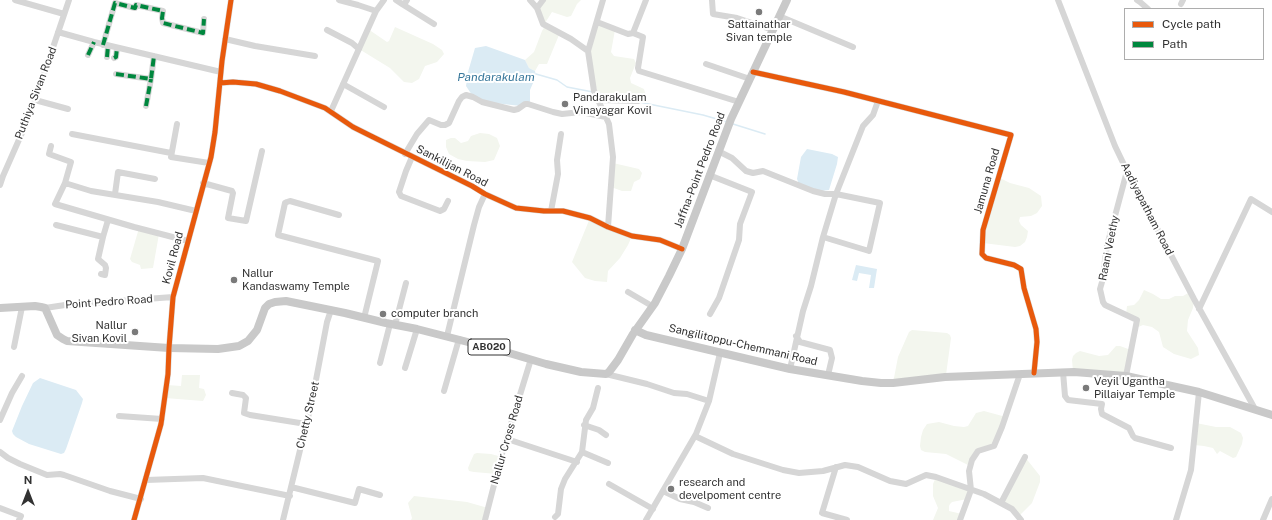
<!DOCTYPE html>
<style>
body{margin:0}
#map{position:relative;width:1272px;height:520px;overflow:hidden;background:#fff;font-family:"Public Sans",sans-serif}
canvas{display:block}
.legend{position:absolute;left:1124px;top:8px;width:140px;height:52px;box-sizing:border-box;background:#fff;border:1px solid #adadad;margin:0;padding:5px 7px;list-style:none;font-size:12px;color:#323232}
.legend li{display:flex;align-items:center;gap:8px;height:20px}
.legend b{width:20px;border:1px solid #adadad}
.north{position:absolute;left:8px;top:472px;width:40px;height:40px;-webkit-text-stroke:3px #fff;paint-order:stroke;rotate:0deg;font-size:11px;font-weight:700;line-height:16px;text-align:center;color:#323232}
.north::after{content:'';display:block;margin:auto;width:14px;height:18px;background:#323232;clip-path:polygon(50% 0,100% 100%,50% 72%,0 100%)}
</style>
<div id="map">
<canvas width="1272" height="520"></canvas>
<ul class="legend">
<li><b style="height:5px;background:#e8590c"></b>Cycle path</li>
<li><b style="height:5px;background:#00873e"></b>Path</li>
</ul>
<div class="north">N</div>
</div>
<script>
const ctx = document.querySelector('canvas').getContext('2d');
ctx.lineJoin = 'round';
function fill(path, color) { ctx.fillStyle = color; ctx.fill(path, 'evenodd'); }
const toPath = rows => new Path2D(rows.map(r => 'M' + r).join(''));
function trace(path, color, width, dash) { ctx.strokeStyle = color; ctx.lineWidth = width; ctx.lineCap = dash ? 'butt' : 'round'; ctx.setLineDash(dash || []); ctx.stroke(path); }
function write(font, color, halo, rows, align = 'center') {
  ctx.font = font + ' "Public Sans",sans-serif'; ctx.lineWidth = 4; ctx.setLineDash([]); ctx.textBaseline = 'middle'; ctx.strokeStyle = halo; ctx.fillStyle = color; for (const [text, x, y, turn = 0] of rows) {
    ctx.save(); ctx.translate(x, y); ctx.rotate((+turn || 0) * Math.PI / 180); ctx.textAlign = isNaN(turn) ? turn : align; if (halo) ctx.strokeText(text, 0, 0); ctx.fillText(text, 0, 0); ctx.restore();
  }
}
const green = toPath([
 [543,0,581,0,577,4,571,16,567,17,552,12,545,23,537,8],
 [597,22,615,30,611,52,614,56,634,59,636,63,630,78,631,83,644,89,646,96,638,101,599,100,588,51],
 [545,26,559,35,547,64,539,64,535,71,529,68,525,60,534,52,542,31],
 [395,27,433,44,442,50,444,54,437,62,425,66,419,79,412,83,404,82,390,68,359,49,368,29,387,42,389,41],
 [480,133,489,134,497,138,500,146,494,160,485,162,467,161,458,159,449,154,446,147,446,140,451,138,455,138,461,143,468,141,471,136],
 [613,163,639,169,642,173,640,179,634,182,631,191,622,191,611,187],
 [998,177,1010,183,1029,188,1041,196,1042,206,1037,213,1031,216,1020,217,1019,221,1021,225,1028,231,1027,237,1025,242,1020,246,1015,247,983,243],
 [590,218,632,236,628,245,620,258,608,271,607,282,595,281,585,278,572,262],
 [139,228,159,234,153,268,141,269,140,265,132,262,130,259],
 [1144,290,1153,294,1161,299,1169,299,1175,296,1183,296,1190,292,1194,299,1193,308,1188,320,1187,331,1198,348,1199,355,1191,359,1174,354,1163,347,1159,332,1152,327,1143,325,1136,328,1137,320,1126,315,1127,306,1134,305,1139,300],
 [912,330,947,333,950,335,951,338,946,375,893,383,898,357,909,332],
 [1116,346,1120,346,1131,350,1126,376,1073,371,1072,360,1073,356,1076,353,1080,351,1099,356,1108,355],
 [182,375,200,375,199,388,204,389,206,395,203,401,165,398,167,385,181,386],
 [984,411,1006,417,994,446,978,451,970,466,946,454,925,452,921,450,920,446,921,437,923,430,927,424,939,422,954,426,964,427,968,426,976,413],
 [1196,423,1216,427,1230,427,1241,433,1243,438,1242,444,1236,457,1233,458,1220,451,1217,454,1213,448,1204,446,1194,445],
 [477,453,491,454,502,457,497,474,474,472,469,471,468,468,470,463,474,454],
 [1025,457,1040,476,1040,482,1032,503,1018,517,1001,503],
 [936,477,971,490,967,499,952,502,950,504,949,506,949,511,962,514,960,520,933,520,938,508,933,496,933,484],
 [414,496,467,502,488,508,485,520,411,520,412,518,408,503]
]);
const water = toPath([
 [486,46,525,60,529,68,535,71,536,76,530,90,530,107,476,101,466,86,468,72,475,48],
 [807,149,832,154,838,157,837,164,829,190,821,191,799,184,797,179,801,157],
 [856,265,877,269,874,288,869,288,871,275,859,273,857,281,852,280],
 [40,378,76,390,83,399,82,403,66,449,64,453,61,454,29,444,16,437,13,434,12,431,22,406,33,383]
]);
const stream = toPath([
 [536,74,557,80,567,87,593,92],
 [598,93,616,98],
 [639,102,703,115,727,122],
 [733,124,765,134]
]);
const minor = toPath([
 [15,0,64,14],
 [339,0,358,5,376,11],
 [396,0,402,4,405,3,407,0],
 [530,0,537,8,543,24,571,39,588,51,594,91,609,124,613,157,608,227],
 [712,0,713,14,737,18,773,30],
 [1058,0,1115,146,1127,171,1194,299,1255,409],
 [1137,0,1140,2,1148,9],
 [402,4,434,24],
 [1181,4,1183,0],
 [537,8,543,0],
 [779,16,853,47],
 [597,22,628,34,633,33,646,0],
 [327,30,352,43,359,49],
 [58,32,94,42,221,72],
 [633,33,643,37,638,68,639,71,739,102],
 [225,39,255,46,315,56],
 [103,45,115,3,135,8,136,5,163,11,162,18,163,23,203,33,204,19],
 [588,51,603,0],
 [88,55,94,42],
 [107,57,108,46],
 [114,58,116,57,117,48],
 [706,64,750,79],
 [753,72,844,92,1011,135,983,230,982,254,986,258,1014,265,1021,269,1024,288,1036,329,1037,342,1034,373],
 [116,74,151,79,154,56],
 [220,83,233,82,256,84,280,91,325,108,353,127,371,136,472,186,485,194,516,208,544,211,563,211,590,218,608,227,632,236,660,240,682,249],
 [343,84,384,107],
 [35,100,68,109],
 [599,100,638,101],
 [146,106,151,79],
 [331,111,376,11,384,0],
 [177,124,171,157,209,163],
 [72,134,171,153],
 [51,146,49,154,71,162,65,183,55,204,134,227,188,241],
 [718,151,732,158,746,171,753,173,763,171,813,191,825,194,836,194,880,203,869,251,823,237],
 [405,154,417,134,429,120,441,125,445,125,449,123,459,101,462,97,466,95,473,97,482,102,514,110,518,109,525,104,528,104,553,112,562,114,581,112,606,117],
 [412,157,406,171,399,192,401,196,440,211,444,209,448,201],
 [709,175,752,192,740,224,739,240,719,298,710,314],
 [65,183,91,191,158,202,196,211],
 [203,183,232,191,233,193,228,218,246,221,262,151],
 [0,185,3,176,25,126,39,89,69,0],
 [115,194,118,172,155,179],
 [551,211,558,174,557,160,561,134],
 [339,215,290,201,287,202,285,203,278,235,378,261,364,318],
 [56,225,103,237,98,259,105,265,106,268,105,275,101,274],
 [103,237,108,220],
 [628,292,652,306],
 [45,308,65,305,173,297],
 [1199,309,1251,199,1272,212],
 [395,325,406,283],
 [447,336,474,225,479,207,485,194],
 [796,336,800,342,830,350,832,358,828,375],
 [14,347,22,307],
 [380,363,390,324],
 [405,368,417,329],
 [790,369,803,311,811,286,823,237,836,194,863,126,873,115,878,101],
 [1063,372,1065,396,1068,400,1102,404,1101,409,1102,414,1129,428,1133,436,1135,438,1171,448],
 [606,374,647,384,674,393,687,394,709,401],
 [1126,376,1137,320,1105,305,1103,302,1100,289,1102,282,1107,246,1127,171],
 [444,391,459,339],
 [232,393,243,395,246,398,244,413,250,415,306,424],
 [119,416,162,419],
 [0,420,12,393,22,376],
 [584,425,599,430,606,435],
 [695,436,733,454,783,470,799,473,823,471,845,465,858,467,890,481,906,484,926,475,936,477,984,494,1012,509,1021,520],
 [507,439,577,462],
 [0,452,8,458,20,464,47,475,60,474,64,475,110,491,141,499],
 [582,452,608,463],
 [836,467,822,513,847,520],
 [146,480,203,478,290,496],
 [609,484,653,509],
 [291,487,355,503,359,489,380,495],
 [663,491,680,499,694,502,708,508],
 [1001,503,1025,457],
 [0,508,21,516,19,520],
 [555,517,558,514,561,489,565,479,582,452,586,420,593,408,598,388],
 [134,520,161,424,168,374,169,348,173,297,211,157,215,132,222,61,231,0],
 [283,520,312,401,327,322,331,310],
 [485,520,503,450,531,359],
 [646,520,696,434,709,401,720,353],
 [960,520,971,490,969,471,972,460,978,451,994,446,1002,427,1020,374],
 [1176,520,1191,470,1199,392],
 [1263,520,1272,499]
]);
const major = toPath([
 [0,308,35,306,41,307,45,308,57,335,63,339,67,341,169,348,218,349,239,346,248,341,257,330,265,308,269,304,275,302,286,301,345,313,386,323,417,329,499,350,546,364,581,372,606,374,609,372,618,360,633,334,655,303,669,276,682,249,731,119,787,0],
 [635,330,646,335,790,369,862,381,881,383,893,383,945,377,1074,372,1126,376,1199,392,1272,415]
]);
const quiet = toPath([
 [103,45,115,3,135,8,136,5,163,11,162,18,163,23,203,33,204,19],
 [88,55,94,42],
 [107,57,108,46],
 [114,58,116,57,117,48],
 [116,74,151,79,154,56],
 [146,106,151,79]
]);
const cycleway = toPath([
 [753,72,844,92,1011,135,983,230,982,254,986,258,1014,265,1021,269,1024,288,1036,329,1037,342,1034,373],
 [220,83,233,82,256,84,280,91,325,108,353,127,371,136,472,186,485,194,516,208,544,211,563,211,590,218,608,227,632,236,660,240,682,249],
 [134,520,161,424,168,374,169,348,173,297,211,157,215,132,222,61,231,0]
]);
const markers = [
 [759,12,4,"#7a7a7a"],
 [565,104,4,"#7a7a7a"],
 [234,280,4,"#7a7a7a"],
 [383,314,4,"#7a7a7a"],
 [135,332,4,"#7a7a7a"],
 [1086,388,4,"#7a7a7a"],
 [671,489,4,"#7a7a7a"]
];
const shields = [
 [489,347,42]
];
const shieldNames = [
 ["AB020",489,347]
];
const poiNames = [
 ["Sattainathar",759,25,"center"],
 ["Sivan temple",759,38,"center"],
 ["Pandarakulam",573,98],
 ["Vinayagar Kovil",573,111],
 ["Nallur",242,274],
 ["Kandaswamy Temple",242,287],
 ["computer branch",391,314],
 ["Nallur",127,326,"right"],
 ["Sivan Kovil",127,339,"right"],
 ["Veyil Ugantha",1094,382],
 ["Pillaiyar Temple",1094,395],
 ["research and",679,483],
 ["develpoment centre",679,496]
];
const streetNames = [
 ["Puthiya Sivan Road",36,93,-69],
 ["Sankilijan Road",452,166,27],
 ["Jaffna-Point Pedro Road",700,170,-69],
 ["Jamuna Road",987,181,-74],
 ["Aadiyapatham Road",1147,209,63],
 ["Raani Veethy",1109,248,-79],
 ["Kovil Road",173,258,-75],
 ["Point Pedro Road",109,302,-4],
 ["Sangilitoppu-Chemmani Road",743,345,13],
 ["Chetty Street",308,415,-77],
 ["Nallur Cross Road",507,440,-74]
];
const waterNames = [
 ["Pandarakulam",496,77]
];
fill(green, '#f3f6ee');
fill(water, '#dbebf4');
trace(stream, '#dbebf4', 1.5);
trace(minor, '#d6d6d6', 6);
trace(major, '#c9c9c9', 8);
trace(quiet, '#00873e', 4, [8, 4]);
trace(cycleway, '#e8590c', 5);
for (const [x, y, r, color] of markers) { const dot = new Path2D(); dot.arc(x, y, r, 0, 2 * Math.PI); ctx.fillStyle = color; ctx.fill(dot); trace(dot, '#fff', 1.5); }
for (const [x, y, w] of shields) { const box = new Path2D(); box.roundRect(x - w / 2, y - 8, w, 16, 3); ctx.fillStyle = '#fff'; ctx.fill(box); trace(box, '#323232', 1); }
write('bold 10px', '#323232', null, shieldNames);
write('11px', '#323232', '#fff', poiNames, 'left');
write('11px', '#323232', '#fff', streetNames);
write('italic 12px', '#39789b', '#fff', waterNames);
</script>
